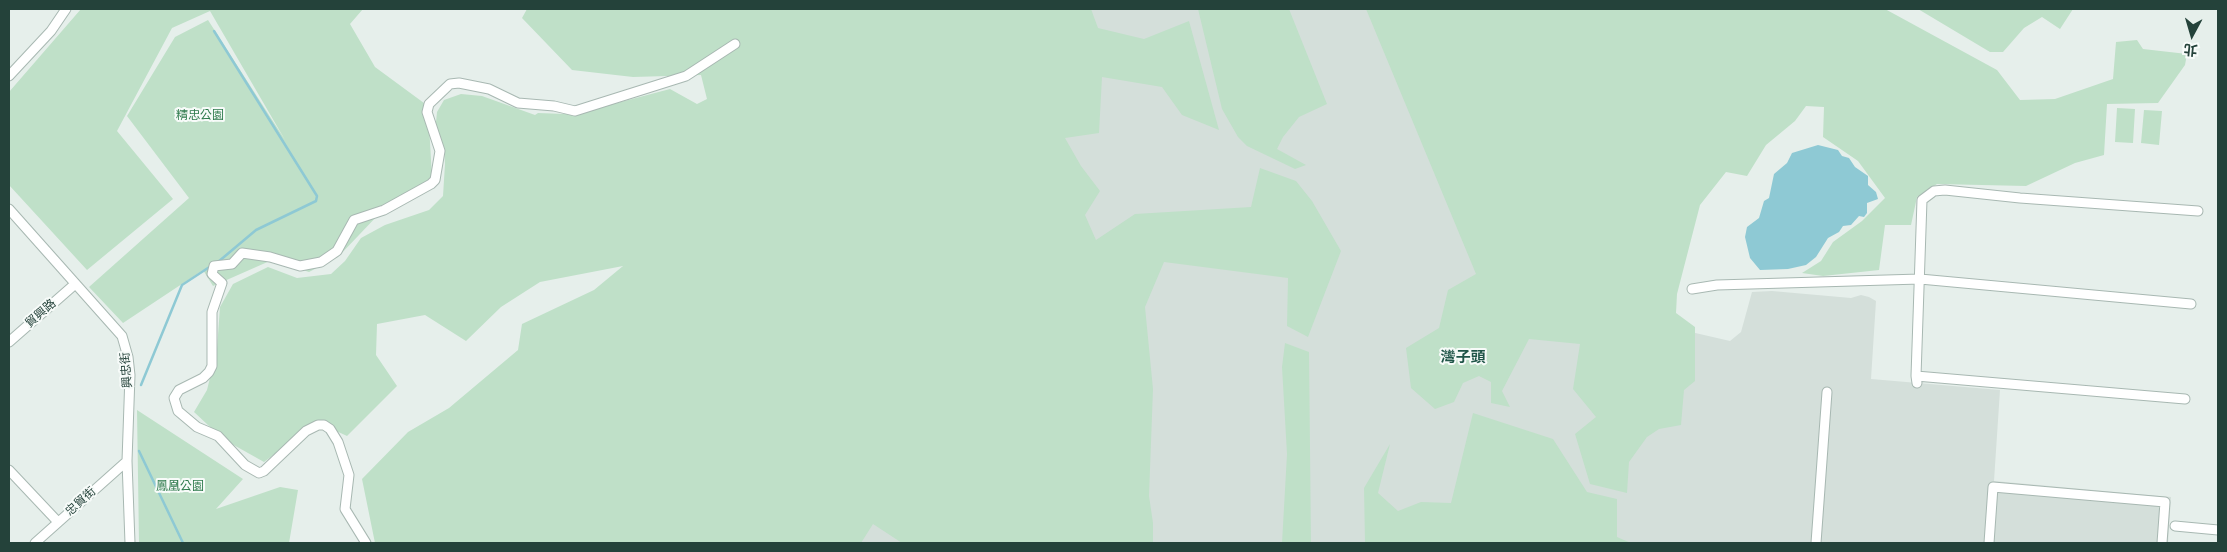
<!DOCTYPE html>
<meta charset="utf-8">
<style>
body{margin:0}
#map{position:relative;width:2227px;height:552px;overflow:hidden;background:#e6efeb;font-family:Roboto,"Noto Sans TC",sans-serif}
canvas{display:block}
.frame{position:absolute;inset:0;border:10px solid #24423a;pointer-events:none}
.north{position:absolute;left:2167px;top:10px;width:50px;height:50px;-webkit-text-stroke:4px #f7fbf9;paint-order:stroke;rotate:186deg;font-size:14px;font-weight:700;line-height:20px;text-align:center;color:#24423a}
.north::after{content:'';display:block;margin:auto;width:18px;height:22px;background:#24423a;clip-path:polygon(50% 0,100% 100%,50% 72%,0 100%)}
</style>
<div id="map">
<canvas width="2227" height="552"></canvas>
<div class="frame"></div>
<div class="north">北</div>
</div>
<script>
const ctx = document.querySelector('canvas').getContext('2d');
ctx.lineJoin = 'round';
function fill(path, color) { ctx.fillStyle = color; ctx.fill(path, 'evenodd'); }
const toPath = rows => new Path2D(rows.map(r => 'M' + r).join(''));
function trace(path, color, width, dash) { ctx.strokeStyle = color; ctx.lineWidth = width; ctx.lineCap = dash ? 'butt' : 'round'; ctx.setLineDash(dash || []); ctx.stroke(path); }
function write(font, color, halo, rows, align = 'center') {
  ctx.font = font + ' Roboto,"Noto Sans TC",sans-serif'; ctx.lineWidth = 4; ctx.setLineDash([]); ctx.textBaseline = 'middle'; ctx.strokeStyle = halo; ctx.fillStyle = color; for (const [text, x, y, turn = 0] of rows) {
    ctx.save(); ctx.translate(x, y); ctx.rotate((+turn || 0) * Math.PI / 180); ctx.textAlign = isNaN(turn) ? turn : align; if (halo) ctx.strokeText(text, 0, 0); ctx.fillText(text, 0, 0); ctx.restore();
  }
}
const built = toPath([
 [830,9,1590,9,1678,329,1730,341,1741,332,1752,292,1772,291,1851,298,1861,295,1869,297,1876,301,1871,379,2000,390,1994,481,2171,497,2168,543,674,543]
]);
const green = toPath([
 [81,9,363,9,350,24,375,67,428,106,432,178,379,214,338,257,309,272,272,260,213,286,203,270,123,323,89,287,189,198,127,116,175,37,208,20,285,140,210,11,172,28,117,131,173,199,87,270,9,185,9,92],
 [527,9,1091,9,1098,28,1144,39,1189,21,1219,130,1182,115,1162,87,1102,77,1099,133,1065,138,1081,166,1100,191,1085,215,1096,240,1135,214,1251,207,1260,168,1296,181,1312,201,1341,251,1308,337,1287,326,1288,278,1164,262,1145,307,1153,389,1149,496,1153,523,1153,543,902,543,873,524,861,543,375,543,362,479,408,432,449,408,518,350,522,324,594,290,623,266,540,282,501,307,466,341,425,315,377,324,376,355,397,386,347,436,317,422,264,462,223,439,194,412,207,390,217,349,220,307,233,284,268,267,297,278,331,274,345,261,361,238,385,225,429,210,443,196,445,164,444,146,435,132,437,112,444,100,461,94,482,96,535,115,538,113,565,114,598,108,670,89,697,104,707,99,701,75,633,77,572,70,522,18],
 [1198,9,1289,9,1327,104,1299,117,1283,137,1277,149,1306,165,1295,169,1247,146,1238,137,1222,109],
 [1366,9,1885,9,1997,70,2020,100,2055,99,2113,79,2116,42,2137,40,2143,49,2187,54,2185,65,2158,103,2107,104,2104,155,2075,163,2026,186,1937,184,1917,197,1911,225,1885,225,1879,270,1823,276,1802,273,1821,261,1833,242,1862,221,1885,198,1858,161,1823,137,1824,107,1806,106,1795,121,1766,145,1747,176,1726,172,1700,205,1677,294,1676,313,1695,327,1695,381,1684,390,1681,425,1659,429,1647,437,1629,462,1627,493,1590,484,1575,434,1596,417,1573,389,1580,344,1529,339,1502,391,1510,407,1491,403,1491,382,1479,376,1463,383,1454,402,1435,409,1411,388,1406,348,1439,328,1448,290,1476,274],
 [1918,9,2073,9,2060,29,2042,17,2024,28,2003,52,1990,52],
 [2117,108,2135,109,2133,143,2115,142],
 [2144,110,2162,111,2159,145,2141,143],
 [1285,343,1309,352,1311,543,1282,543,1287,454,1282,367],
 [137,410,243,479,216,509,280,487,298,490,289,543,139,543],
 [1473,413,1553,439,1587,492,1617,499,1617,537,1631,543,1365,543,1364,488,1390,444,1378,493,1398,511,1421,502,1451,503]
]);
const water = toPath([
 [1818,145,1838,150,1842,156,1849,158,1855,167,1868,176,1868,185,1876,192,1878,199,1867,203,1867,213,1864,217,1859,216,1851,225,1843,226,1839,232,1828,238,1816,257,1806,265,1788,269,1760,270,1750,258,1745,237,1747,227,1759,218,1764,201,1769,198,1774,174,1787,163,1792,153]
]);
const stream = toPath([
 [214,31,317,196,316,201,256,230,218,262],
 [141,385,182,285,211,266],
 [139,451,183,543]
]);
const minor = toPath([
 [9,76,51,31,66,9],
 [9,209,122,336,128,357,130,375,127,461,130,543],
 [1692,289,1717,285,1920,279,2191,304],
 [9,342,74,285],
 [1916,376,1922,200,1934,191,1945,190,2020,198,2198,211],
 [1917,383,1916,376,2185,399],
 [9,470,58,522],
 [2175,526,2218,530],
 [35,543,127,461],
 [366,543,345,509,349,475,338,442,330,429,324,425,318,425,306,431,264,471,259,473,245,465,218,436,197,427,178,411,174,398,179,390,203,378,209,372,212,366,212,312,222,283,212,274,214,266,232,264,242,253,270,257,300,266,321,262,337,251,354,220,384,210,431,184,435,180,440,151,427,112,429,104,450,84,459,83,489,89,518,103,554,106,575,111,686,76,735,44],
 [1816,543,1827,392],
 [1989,543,1993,487,2165,502,2162,543]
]);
const parkNames = [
 ["精忠公園",200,116],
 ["鳳凰公園",180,487]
];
const streetNames = [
 ["貿興路",41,314,-41],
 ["興忠街",127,370,-95],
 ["忠貿街",81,502,-42]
];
const quarterNames = [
 ["灣子頭",1463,358]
];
fill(built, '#d4dfda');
fill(green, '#bfe0c8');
fill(water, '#8ec9d4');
trace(stream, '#8ec9d4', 2.5);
trace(minor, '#a8b8b2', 11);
trace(minor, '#fff', 9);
write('12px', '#2d7a4b', '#f7fbf9', parkNames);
write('12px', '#24423a', '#f7fbf9', streetNames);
write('bold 15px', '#1f5548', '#f7fbf9', quarterNames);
</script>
